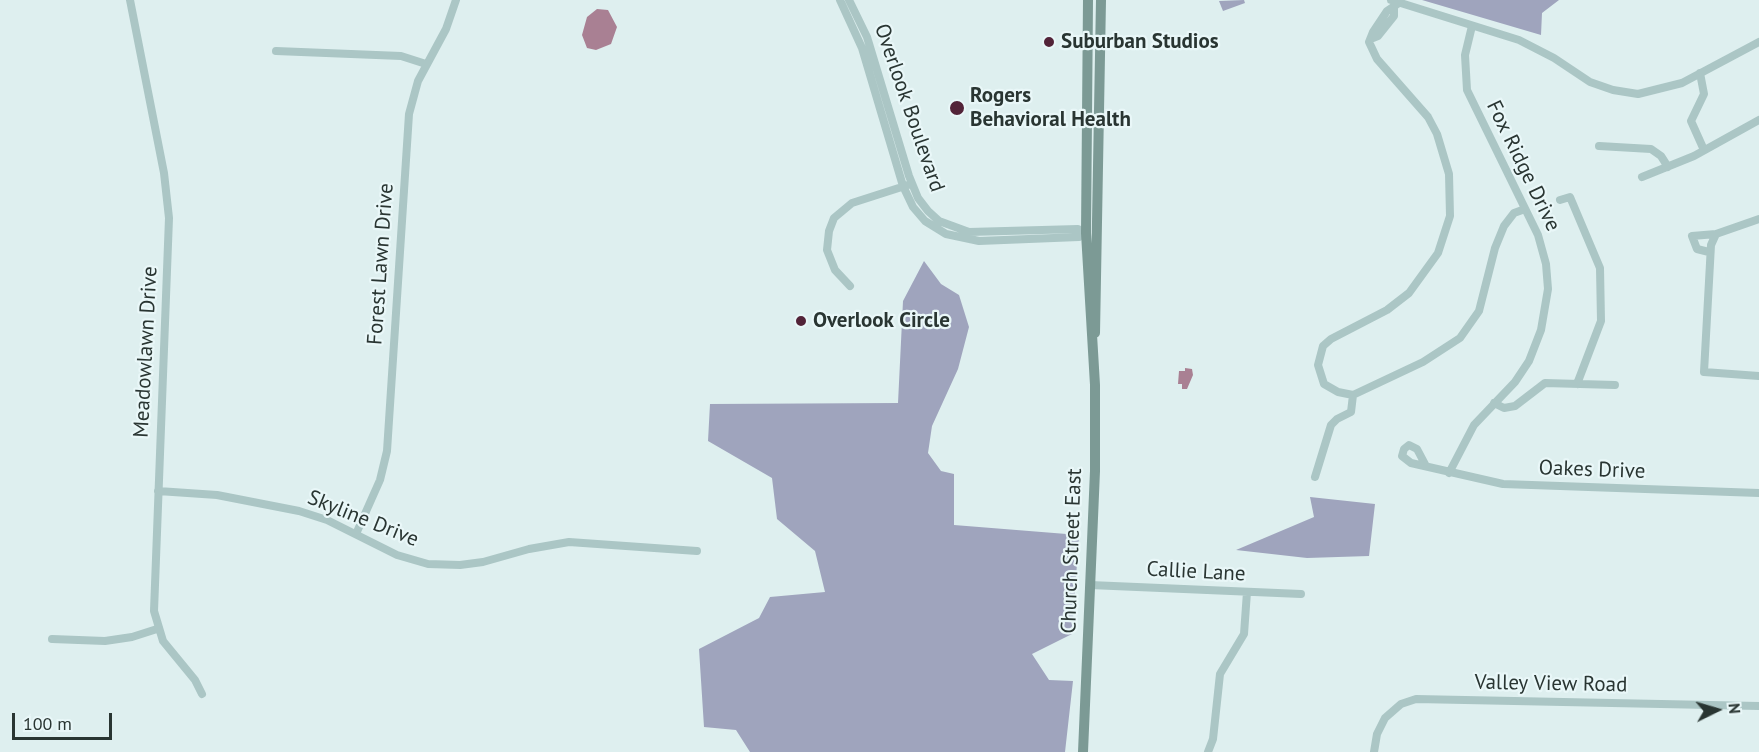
<!DOCTYPE html>
<style>
body{margin:0}
#map{position:relative;width:1759px;height:752px;overflow:hidden;background:#deefef;font-family:"PT Sans",sans-serif}
canvas{display:block}
.north{position:absolute;left:1687px;top:680px;width:60px;height:60px;-webkit-text-stroke:4px #e9f7f8;paint-order:stroke;rotate:85deg;font-size:16px;font-weight:700;line-height:24px;text-align:center;color:#293532}
.north::after{content:'';display:block;margin:auto;width:21px;height:27px;background:#293532;clip-path:polygon(50% 0,100% 100%,50% 72%,0 100%)}
.scale{position:absolute;left:12px;top:713px;width:100px;height:27px;box-sizing:border-box;border:3px solid #293532;border-top:0;padding-left:8px;font-size:18px;line-height:21px;white-space:nowrap;color:#293532;-webkit-text-stroke:4px #e9f7f8;paint-order:stroke}
</style>
<div id="map">
<canvas width="1759" height="752"></canvas>
<div class="north">N</div>
<div class="scale">100 m</div>
</div>
<script>
const ctx = document.querySelector('canvas').getContext('2d');
ctx.lineJoin = 'round';
function fill(path, color) { ctx.fillStyle = color; ctx.fill(path, 'evenodd'); }
const toPath = rows => new Path2D(rows.map(r => 'M' + r).join(''));
function trace(path, color, width, dash) { ctx.strokeStyle = color; ctx.lineWidth = width; ctx.lineCap = dash ? 'butt' : 'round'; ctx.setLineDash(dash || []); ctx.stroke(path); }
function write(font, color, halo, rows, align = 'center') {
  ctx.font = font + ' "PT Sans",sans-serif'; ctx.lineWidth = 4.5; ctx.setLineDash([]); ctx.textBaseline = 'middle'; ctx.strokeStyle = halo; ctx.fillStyle = color; for (const [text, x, y, turn = 0] of rows) {
    ctx.save(); ctx.translate(x, y); ctx.rotate((+turn || 0) * Math.PI / 180); ctx.textAlign = isNaN(turn) ? turn : align; if (halo) ctx.strokeText(text, 0, 0); ctx.fillText(text, 0, 0); ctx.restore();
  }
}
const green = toPath([
 [1244,0,1245,3,1223,11,1219,1],
 [1422,0,1559,0,1542,13,1541,35],
 [924,261,941,284,959,295,969,327,958,369,932,426,928,453,941,471,954,474,954,525,1079,535,1072,634,1032,654,1049,680,1073,681,1065,752,750,752,736,730,704,727,699,649,759,618,770,597,825,592,815,551,777,519,772,478,708,441,710,404,898,403,903,301],
 [1310,497,1375,504,1369,556,1307,558,1236,550,1314,517]
]);
const water = toPath([
 [597,9,608,10,617,27,611,44,596,50,587,48,582,35,587,17],
 [1185,368,1192,369,1193,375,1187,389,1182,389,1182,384,1178,384,1179,371,1185,371]
]);
const minor = toPath([
 [130,0,164,173,169,218,154,611,163,641,195,680,202,694],
 [840,0,862,48,903,186,913,207,925,221,946,234,979,241,1079,237,1082,233],
 [849,0,867,37,909,176,918,198,928,211,939,221,969,232,1078,229,1085,233],
 [1391,0,1519,40,1554,58,1590,82,1613,90,1638,94,1682,83,1759,42],
 [1399,3,1387,11,1373,32,1369,42,1377,59,1428,117,1437,134,1449,174,1450,216,1438,253,1409,293,1387,310,1331,339,1323,346,1318,365,1324,384,1338,392,1353,395,1423,362,1460,338,1479,311,1495,248,1504,226,1514,213,1525,209],
 [1373,38,1378,36,1394,16,1394,7],
 [276,51,401,56,426,64],
 [1700,73,1704,94,1691,121,1704,150],
 [1599,146,1651,149,1661,156,1668,167],
 [1642,177,1694,156,1759,120],
 [1560,200,1570,197,1600,268,1601,321,1577,384],
 [1759,219,1716,234,1711,245,1704,372,1759,376],
 [1709,252,1697,249,1692,236,1716,234],
 [850,286,835,270,827,250,829,231,834,218,852,203,908,185],
 [1494,403,1504,408,1515,406,1545,383,1615,385],
 [1426,466,1417,449,1409,445,1404,449,1402,456,1411,463,1503,484,1759,493],
 [1449,473,1474,425,1515,382,1529,361,1541,330,1548,289,1546,264,1538,235,1467,90,1465,55,1472,26],
 [1315,477,1331,425,1337,419,1351,412,1353,395],
 [158,491,217,495,299,511,327,520,397,555,428,564,460,565,483,562,529,549,569,542,697,551],
 [356,534,380,480,387,451,409,114,418,81,446,29,456,0],
 [1090,585,1301,594],
 [52,639,105,641,132,637,157,629],
 [1208,752,1213,739,1220,674,1244,634,1247,592],
 [1374,752,1377,734,1385,718,1401,704,1416,699,1759,706]
]);
const secondary = toPath([
 [1095,333,1101,0],
 [1083,752,1095,471,1095,385,1086,233,1088,0]
]);
const markers = [
 [1049,42,6,"#522338"],
 [957,108,8,"#522338"],
 [801,321,6,"#522338"]
];
const poiNames = [
 ["Suburban Studios",1061,42],
 ["Rogers",970,96],
 ["Behavioral Health",970,120],
 ["Overlook Circle",813,321]
];
const streetNames = [
 ["Overlook Boulevard",909,108,71],
 ["Fox Ridge Drive",1523,166,64],
 ["Forest Lawn Drive",381,264,-86],
 ["Meadowlawn Drive",146,352,-87],
 ["Oakes Drive",1592,470,2],
 ["Skyline Drive",363,519,22],
 ["Church Street East",1072,551,-88],
 ["Callie Lane",1196,572,3],
 ["Valley View Road",1551,684,1]
];
fill(green, '#9fa4bd');
fill(water, '#a98093');
trace(minor, '#abc6c5', 8);
trace(secondary, '#7c9a95', 10);
for (const [x, y, r, color] of markers) { const dot = new Path2D(); dot.arc(x, y, r, 0, 2 * Math.PI); ctx.fillStyle = color; ctx.fill(dot); trace(dot, '#e9f7f8', 2); }
write('bold 21px', '#293532', '#e9f7f8', poiNames, 'left');
write('21px', '#293532', '#e9f7f8', streetNames);
</script>
